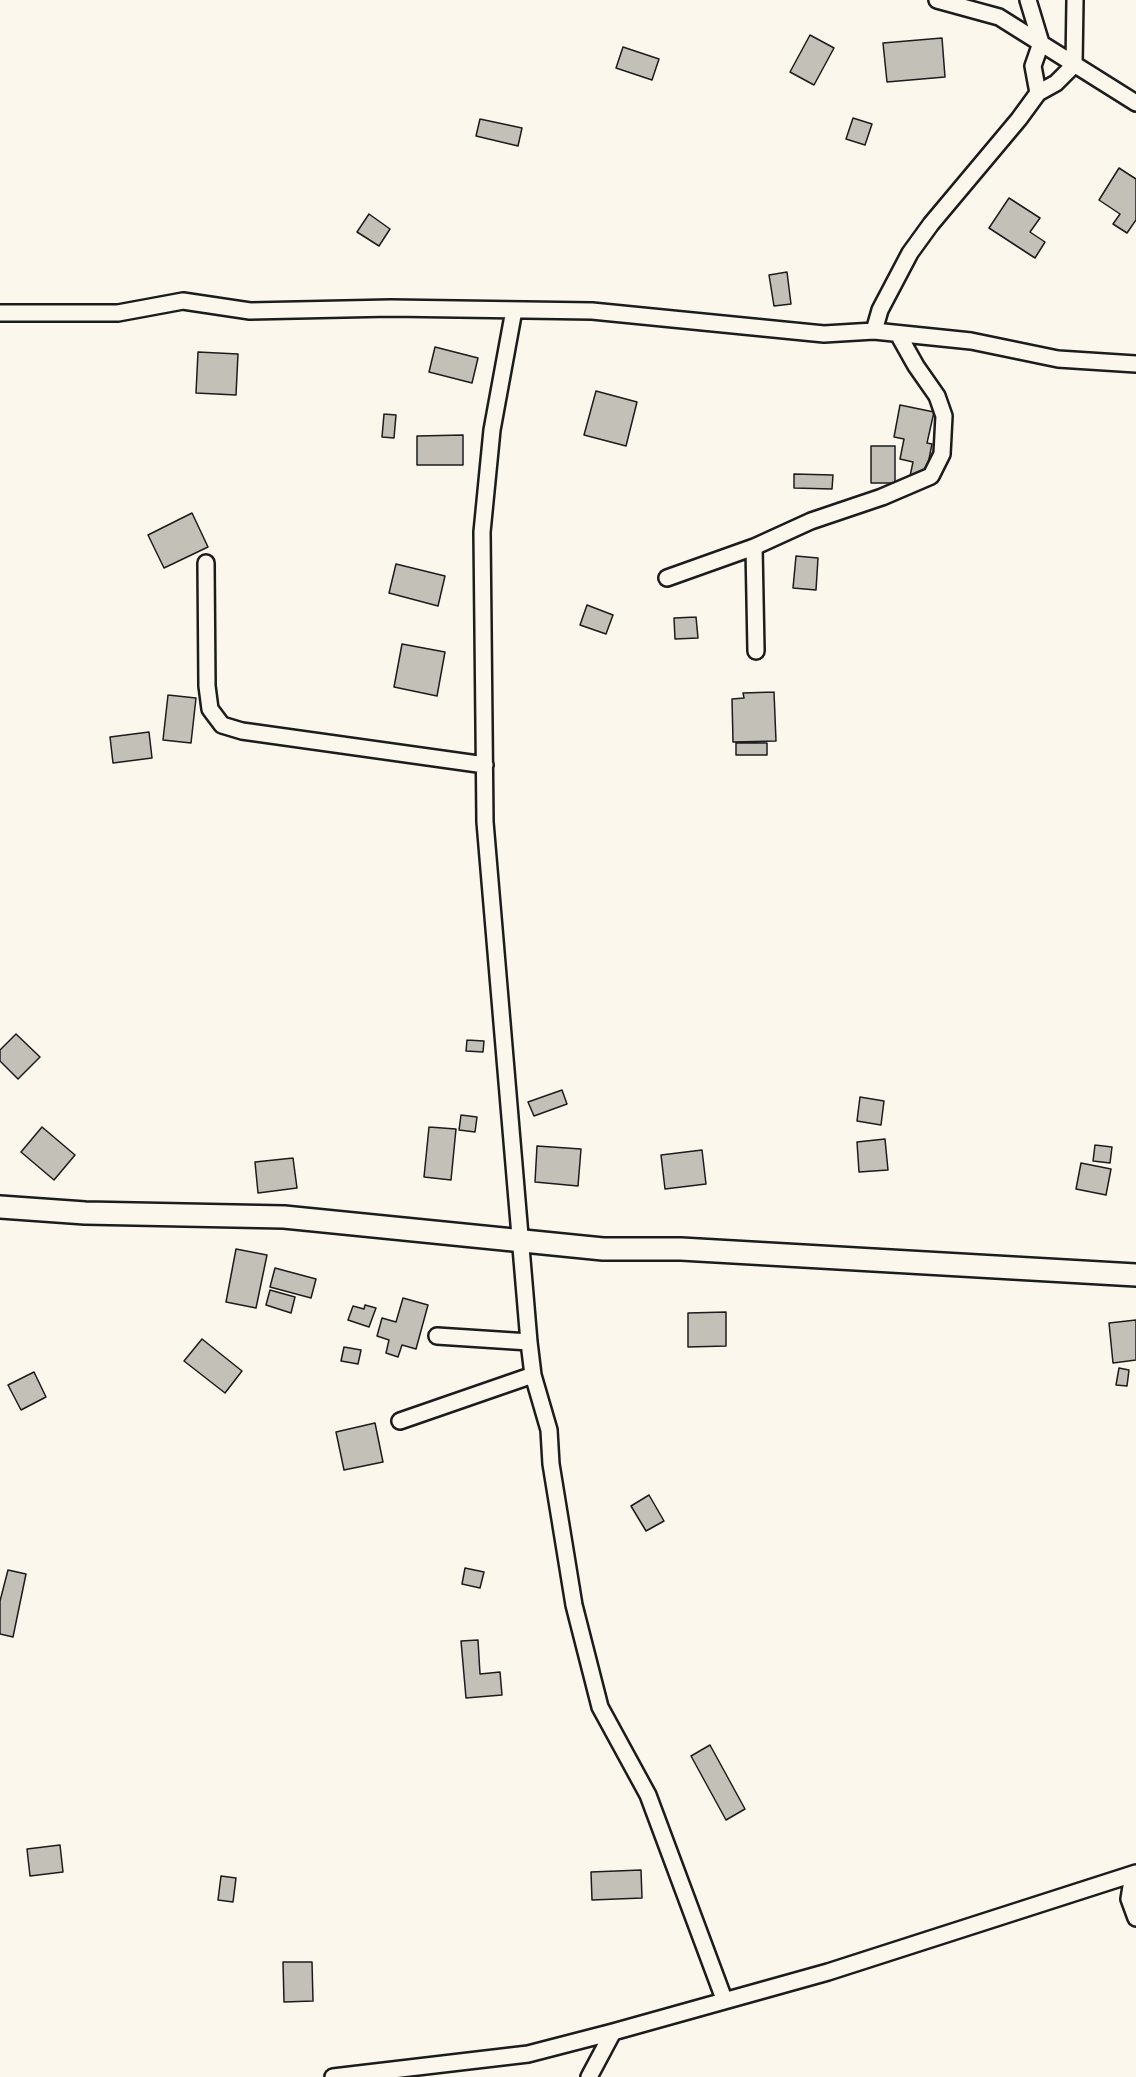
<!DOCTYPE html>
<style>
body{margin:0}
canvas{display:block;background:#fbf7ec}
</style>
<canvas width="1136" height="2077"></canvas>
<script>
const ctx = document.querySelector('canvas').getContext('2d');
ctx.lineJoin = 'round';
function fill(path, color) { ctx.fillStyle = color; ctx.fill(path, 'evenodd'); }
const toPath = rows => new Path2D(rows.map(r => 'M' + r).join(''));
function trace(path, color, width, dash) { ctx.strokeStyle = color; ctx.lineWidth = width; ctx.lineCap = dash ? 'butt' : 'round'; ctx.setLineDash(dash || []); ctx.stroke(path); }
const building = toPath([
 [810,35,834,48,814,85,790,72,810,35],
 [942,38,945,77,887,82,883,43,942,38],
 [623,47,659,59,652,80,616,68,623,47],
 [853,118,872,124,865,145,846,139,853,118],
 [480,119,522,128,518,146,476,136,480,119],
 [1119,168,1136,179,1136,220,1127,233,1113,224,1120,214,1099,200,1119,168],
 [1009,198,1040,218,1030,232,1045,242,1035,258,989,228,1009,198],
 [369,214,390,229,379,246,357,232,369,214],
 [787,272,791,304,774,306,769,275,787,272],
 [435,347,478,358,472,383,429,372,435,347],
 [198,352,238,354,236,395,196,393,198,352],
 [596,391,637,402,626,446,584,435,596,391],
 [900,405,934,412,927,443,932,444,924,484,909,481,913,462,900,459,904,439,894,437,900,405],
 [384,414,396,415,394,438,382,437,384,414],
 [463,435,463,465,417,465,417,436,463,435],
 [871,446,895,446,895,483,871,483,871,446],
 [794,474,833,475,832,489,794,488,794,474],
 [192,513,208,547,164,568,148,535,192,513],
 [796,556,818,558,816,590,793,588,796,556],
 [396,564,445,576,438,606,389,593,396,564],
 [587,605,613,615,606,634,580,625,587,605],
 [696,617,698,638,675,639,674,618,696,617],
 [402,644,445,652,437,696,394,687,402,644],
 [774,692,776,741,733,742,732,699,744,698,743,693,774,692],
 [168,695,196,698,191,743,163,740,168,695],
 [149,732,152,758,113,763,110,737,149,732],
 [736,743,767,743,767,755,736,755,736,743],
 [16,1034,40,1057,18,1079,0,1061,0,1050,16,1034],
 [467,1040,484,1041,483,1052,466,1051,467,1040],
 [562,1090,567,1104,534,1116,528,1102,562,1090],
 [860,1097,884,1101,881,1125,857,1121,860,1097],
 [461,1115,477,1117,475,1132,459,1130,461,1115],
 [42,1127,75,1155,54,1180,21,1152,42,1127],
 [429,1127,456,1129,451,1180,424,1177,429,1127],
 [885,1139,888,1170,859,1172,857,1142,885,1139],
 [1095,1145,1112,1147,1110,1163,1093,1161,1095,1145],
 [537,1146,581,1149,578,1186,535,1182,537,1146],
 [702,1150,706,1184,665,1189,661,1155,702,1150],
 [293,1158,297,1188,258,1193,255,1162,293,1158],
 [1081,1163,1111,1169,1106,1195,1076,1189,1081,1163],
 [236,1249,267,1255,256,1308,226,1302,236,1249],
 [275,1268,316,1279,311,1298,270,1287,275,1268],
 [270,1290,295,1297,291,1313,266,1305,270,1290],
 [403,1298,428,1305,416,1349,402,1345,398,1357,386,1353,389,1340,377,1336,382,1318,396,1322,403,1298],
 [365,1305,376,1308,369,1327,348,1320,353,1306,364,1309,365,1305],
 [726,1312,726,1346,688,1347,688,1313,726,1312],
 [1136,1320,1136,1360,1113,1363,1109,1323,1136,1320],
 [202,1339,242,1371,225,1393,184,1361,202,1339],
 [344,1347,361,1350,358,1364,341,1361,344,1347],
 [1119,1368,1129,1370,1127,1386,1116,1385,1119,1368],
 [34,1372,46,1397,21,1410,8,1385,34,1372],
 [375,1423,383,1462,344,1470,336,1432,375,1423],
 [649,1495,664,1521,646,1531,631,1506,649,1495],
 [465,1568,484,1572,480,1588,462,1584,465,1568],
 [8,1570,26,1574,13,1637,0,1634,0,1601,8,1570],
 [478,1640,480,1674,500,1672,502,1695,466,1698,461,1641,478,1640],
 [710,1745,745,1809,726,1820,691,1756,710,1745],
 [60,1845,63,1872,30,1876,27,1849,60,1845],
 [641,1870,642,1898,592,1900,591,1872,641,1870],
 [221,1876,236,1878,233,1902,218,1900,221,1876],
 [283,1962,312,1962,313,2001,284,2002,283,1962]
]);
const street = toPath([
 [937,0,999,17,1136,103],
 [1028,0,1041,43,1033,66,1038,93],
 [514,310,492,430,482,532,485,822,529,1342,533,1375,549,1430,551,1464,574,1605,600,1707,648,1795,724,1999],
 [0,313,118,313,183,301,250,311,391,308,592,311,824,334,874,331,971,341,1058,359,1136,364],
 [874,331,880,310,910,253,931,224,1019,119,1038,93,1056,83,1074,65,1075,0],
 [754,547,756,651],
 [206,563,207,686,210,709,222,725,242,731,485,765],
 [667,578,754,547,811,521,882,497,931,476,942,454,944,416,937,396,916,366,898,334],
 [437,1336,529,1342],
 [400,1421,533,1375],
 [1133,1874,1129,1899,1136,1918],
 [333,2077,528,2054,613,2032,828,1972,1136,1873],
 [589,2077,613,2032]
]);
const secondary = toPath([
 [0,1207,85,1213,284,1217,603,1249,681,1249,1136,1275]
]);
fill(building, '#c3c0b8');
trace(building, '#1c1c1c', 1.5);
trace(street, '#1c1c1c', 20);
trace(secondary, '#1c1c1c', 26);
trace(street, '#fbf7ec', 15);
trace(secondary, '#fbf7ec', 21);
</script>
